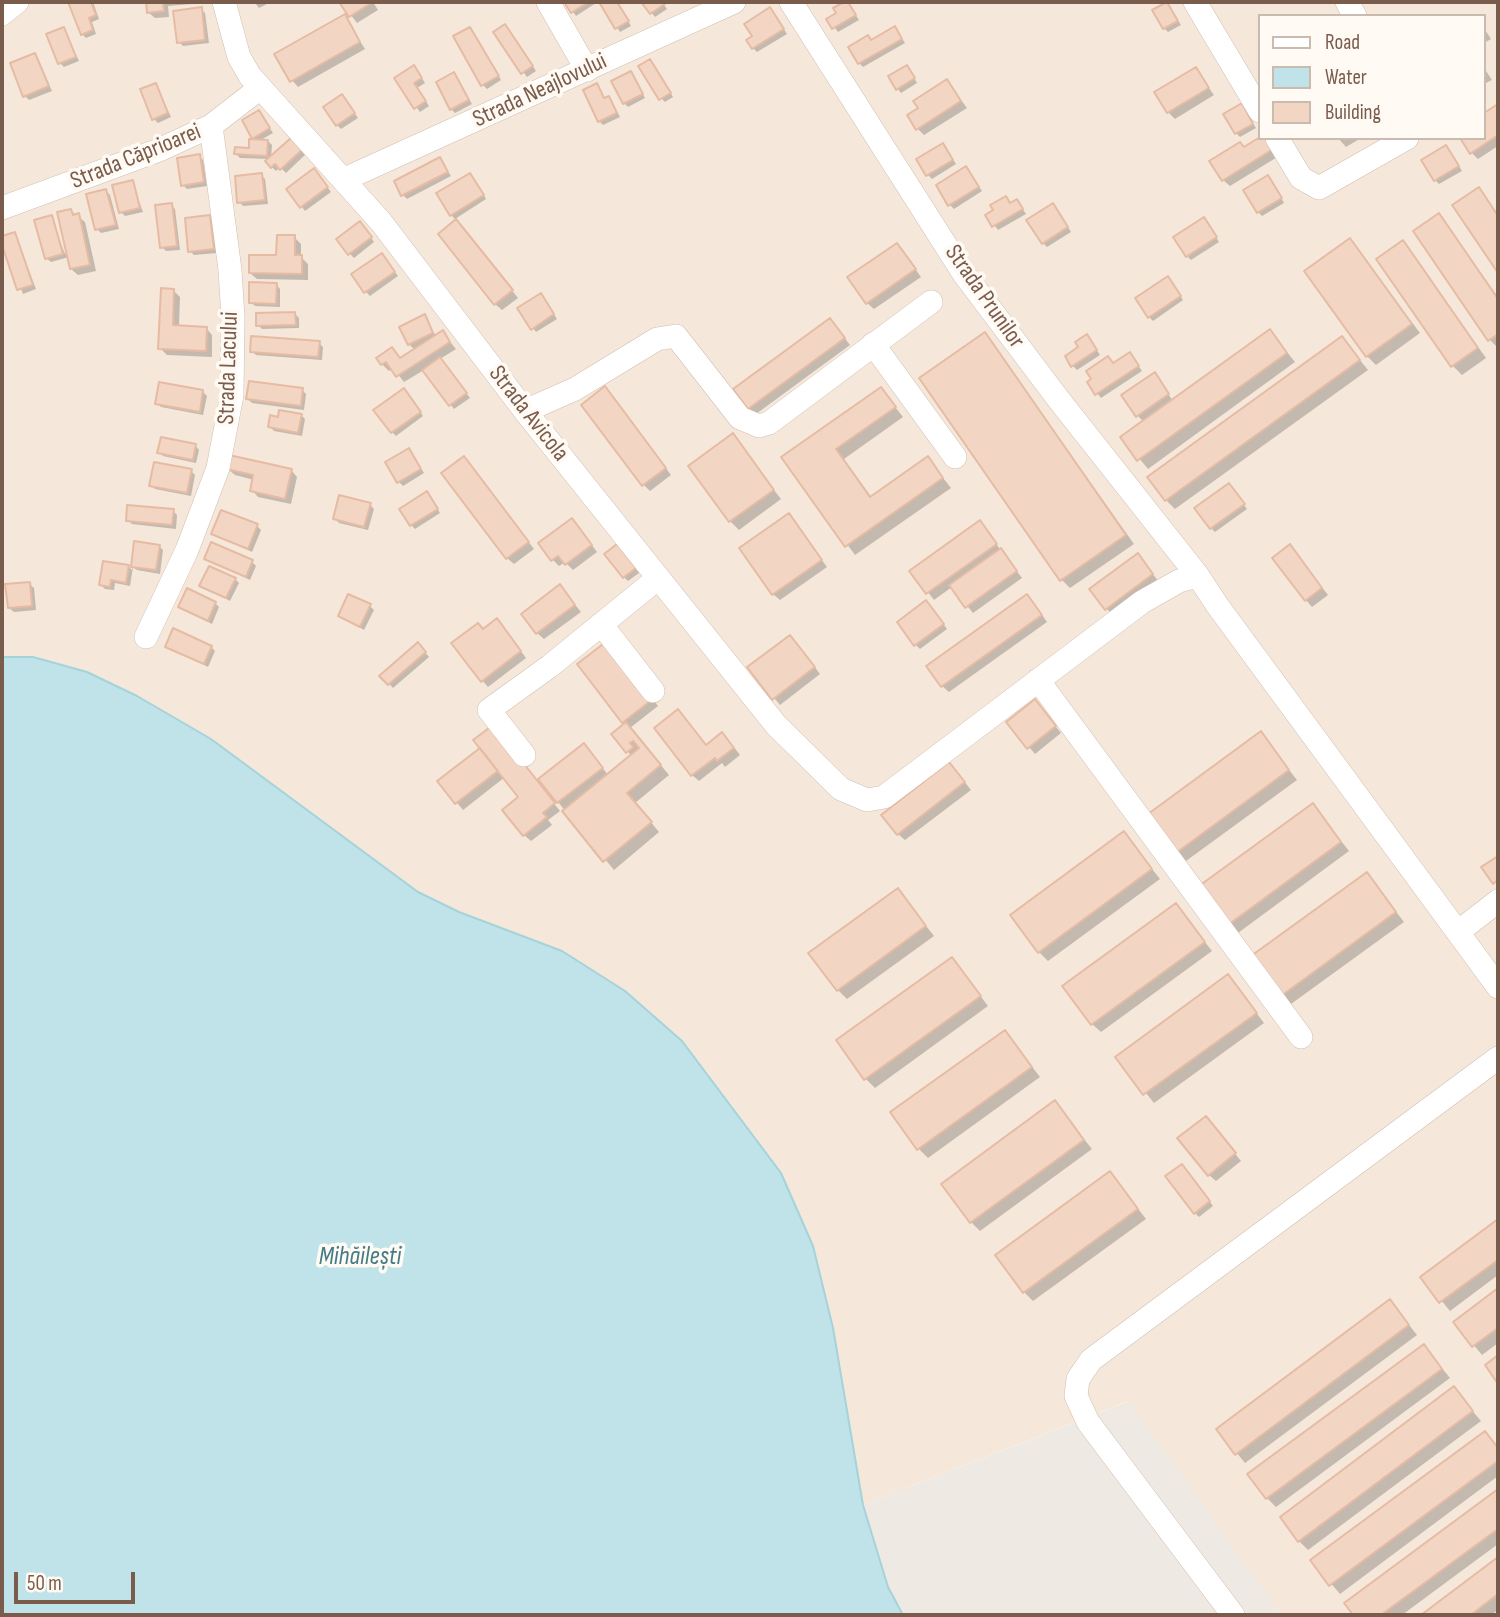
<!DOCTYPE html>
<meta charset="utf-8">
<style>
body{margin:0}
#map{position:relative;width:1500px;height:1617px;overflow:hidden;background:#fdf6ec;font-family:"Sofia Sans Condensed",sans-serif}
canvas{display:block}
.frame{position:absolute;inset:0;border:4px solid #7a5c4d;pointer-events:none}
.legend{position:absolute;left:1258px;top:14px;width:228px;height:126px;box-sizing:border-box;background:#fffaf3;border:2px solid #cabbb1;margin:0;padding:9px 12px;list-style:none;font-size:21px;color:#7a5c4d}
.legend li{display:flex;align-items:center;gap:14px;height:35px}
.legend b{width:35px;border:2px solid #cabbb1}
.scale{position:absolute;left:14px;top:1572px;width:121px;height:32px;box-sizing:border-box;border:4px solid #7a5c4d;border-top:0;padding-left:9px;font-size:21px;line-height:24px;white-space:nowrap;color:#7a5c4d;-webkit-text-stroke:5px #fffaf3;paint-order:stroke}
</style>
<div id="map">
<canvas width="1500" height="1617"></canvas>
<div class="frame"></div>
<ul class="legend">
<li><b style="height:9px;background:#fff"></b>Road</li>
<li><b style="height:19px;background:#bfe3e8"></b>Water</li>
<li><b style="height:19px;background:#f3d5c3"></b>Building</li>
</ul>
<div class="scale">50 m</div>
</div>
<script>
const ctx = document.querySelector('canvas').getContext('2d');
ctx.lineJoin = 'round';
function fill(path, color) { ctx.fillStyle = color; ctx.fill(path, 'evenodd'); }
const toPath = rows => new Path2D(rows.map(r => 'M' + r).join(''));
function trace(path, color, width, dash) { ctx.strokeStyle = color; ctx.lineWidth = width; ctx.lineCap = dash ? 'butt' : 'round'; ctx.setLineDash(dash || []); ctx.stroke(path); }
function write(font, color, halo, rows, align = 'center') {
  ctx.font = font + ' "Sofia Sans Condensed",sans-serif'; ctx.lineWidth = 7; ctx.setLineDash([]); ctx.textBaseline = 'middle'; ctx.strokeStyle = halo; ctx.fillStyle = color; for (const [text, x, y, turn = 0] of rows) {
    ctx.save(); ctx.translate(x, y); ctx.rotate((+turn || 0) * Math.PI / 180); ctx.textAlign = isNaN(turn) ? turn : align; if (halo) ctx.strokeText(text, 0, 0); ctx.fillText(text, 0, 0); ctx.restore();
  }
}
const residential = toPath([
 [2,2,1498,2,1498,1615,1281,1615,1128,1401,863,1505,833,1328,813,1246,459,912,418,892,211,740,137,696,87,672,33,657,2,657],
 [1260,16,1484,16,1484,138,1260,138]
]);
const industrial = toPath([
 [1129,1401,1281,1615,903,1615,888,1587,863,1505]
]);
const water = toPath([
 [2,657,33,657,87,672,137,696,211,739,418,892,459,912,562,951,625,991,682,1041,781,1173,813,1246,833,1328,863,1505,888,1587,903,1615,2,1615,2,657]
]);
const shadow = toPath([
 [70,2,93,2,99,19,92,22,96,34,86,38,82,34],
 [147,2,192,2,192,4,168,6,169,17,155,18,148,12],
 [254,2,271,2,259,8],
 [341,2,373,2,378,10,357,23],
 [566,2,595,2,596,3,576,16],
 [601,2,617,2,631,26,620,32],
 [643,2,662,2,667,9,655,17],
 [847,2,859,20,838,32,829,20,838,14],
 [1167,4,1181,25,1168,32,1164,28],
 [201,9,205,13,209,43,183,46,179,42],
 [774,14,787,34,757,52,753,48,754,37],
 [344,17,365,49,298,87,292,80],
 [895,28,905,43,863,67,859,63,872,41],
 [1484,28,1491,39,1484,43],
 [64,29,79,61,64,67,60,63],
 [470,29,501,80,487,89,483,85],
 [509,30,536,71,527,77,496,33],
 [35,55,52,91,29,100,25,96],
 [653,65,673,97,665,102,661,98],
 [1484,68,1492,80,1484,84],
 [1195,69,1214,95,1175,119,1168,112],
 [417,71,425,83,417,88,429,106,420,112,396,78],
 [910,71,917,83,901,93,897,88],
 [631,73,645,98,628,107,624,103],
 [454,75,472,104,455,113,451,109],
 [947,81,967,108,924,135,917,128,920,109],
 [156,85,171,117,158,123,154,119],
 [596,85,605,100,608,98,612,102,620,117,603,125,599,121],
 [346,101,358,118,341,129,337,125],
 [1241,105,1256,128,1240,137,1236,133],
 [1498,106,1498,146,1478,159,1471,152,1484,138,1484,115],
 [259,112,273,133,259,141,268,141,272,145,271,158,292,139,306,154,286,173,280,167,276,171,267,162,270,159,240,158,236,154,251,149,257,141,254,138],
 [1261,138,1279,156,1230,186,1223,180,1245,149],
 [1338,138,1361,138,1346,147],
 [947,150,956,164,932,179,928,175],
 [1450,151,1462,171,1439,184,1435,180],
 [199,156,203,160,207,186,187,189,183,185],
 [440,160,451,176,407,199,403,195],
 [966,168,982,191,954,209,950,205],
 [261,175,265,179,268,204,243,206,239,202],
 [318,175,331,192,305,211,302,207],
 [474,179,486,199,455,219,451,215],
 [1272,181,1284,203,1262,216,1258,212],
 [132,182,143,212,125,216,121,212],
 [1478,190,1498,214,1498,269,1454,206],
 [106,191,110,195,119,229,101,233,97,229],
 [1006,198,1011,204,1020,205,1026,214,998,230,987,215],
 [171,205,175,209,180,250,166,251,162,247],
 [1057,209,1071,232,1047,247,1043,243],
 [71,211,85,222,96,271,78,275,71,269,69,257,51,262,46,258,51,217,65,254,68,253],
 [1439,215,1498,297,1498,348,1490,340],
 [209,217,213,221,217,253,194,255,190,251],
 [1208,224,1219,242,1191,260,1187,256],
 [364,227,374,242,354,258,350,254],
 [463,228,518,298,502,310,495,304],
 [15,234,36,289,23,294,2,239],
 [294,237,301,244,301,257,308,264,308,280,257,279,250,273,278,257],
 [1350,240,1420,333,1376,365,1367,356],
 [1403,242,1486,358,1462,375,1453,366],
 [903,252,921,277,874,309,867,303],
 [385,259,398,276,370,296,366,292],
 [1171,282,1183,300,1153,321,1149,317],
 [276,284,280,289,280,307,255,306,251,302],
 [174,291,180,297,179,327,206,328,212,335,212,357,167,355,160,348],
 [544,299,557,319,536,332,533,328],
 [295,314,299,318,299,328,262,329,258,325],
 [424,317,436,336,442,332,456,349,440,359,470,398,454,409,424,370,404,382,393,368,389,371,382,364,392,349,401,359,415,350,409,344],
 [836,327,850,345,756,414,749,408],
 [1270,331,1295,362,1148,469,1122,437,1144,422,1137,415,1158,379,1173,401],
 [985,334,1134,544,1070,588,1061,579],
 [1342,338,1368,370,1175,509,1166,500],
 [1091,341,1100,355,1077,370,1073,366],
 [319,343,323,347,322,360,256,355,252,351],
 [1133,358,1142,371,1101,398,1089,383,1114,364],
 [881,389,903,417,844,459,872,498,928,459,951,488,855,555,783,457],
 [302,390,306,394,304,410,252,403,248,399],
 [203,392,207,396,203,415,161,407,157,403],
 [407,394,423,416,396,436,392,432],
 [611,395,671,475,650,491,644,485],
 [301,415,305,419,302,436,274,431,270,427,279,419],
 [732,436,781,499,739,530,730,521],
 [195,445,199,450,196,463,163,456,159,452],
 [409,450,424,473,403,486,399,482],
 [470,465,534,549,514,564,507,558],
 [228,469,291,470,297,477,291,504,258,497,252,490,254,480,235,475],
 [191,471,195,475,191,496,155,489,151,485],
 [1233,489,1247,509,1215,532,1211,528],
 [430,497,440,513,415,529,411,525],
 [370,505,374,509,368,530,339,523,335,518],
 [173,511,177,515,176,529,132,524,128,520],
 [789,516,827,567,780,600,773,594],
 [980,523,1022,578,973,613,952,587,934,600,912,571],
 [257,526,261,530,252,552,213,533],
 [578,527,597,552,573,570,565,562,559,566,553,560],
 [136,543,159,546,163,550,160,574,137,570,133,567,130,586,115,583,114,590,105,589,101,585,128,566,132,570],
 [621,550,639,573,628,581,624,577],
 [1296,553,1328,595,1312,607,1306,600],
 [1138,555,1159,582,1113,615,1106,608],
 [206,558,252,562,256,566,250,580],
 [235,579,239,583,230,601,201,585],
 [29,584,34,588,36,610,14,612,9,608],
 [560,586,581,612,544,639,537,633],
 [1033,602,1047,622,949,692,942,686],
 [215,603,219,607,212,624,180,607],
 [370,606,374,610,364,630,340,616],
 [930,606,947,629,920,649,916,645],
 [503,627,526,658,488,687,482,680,483,631],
 [796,643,820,674,780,705,750,668],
 [418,644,429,657,393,688,382,676],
 [167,646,211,647,215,651,208,667],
 [613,650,658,706,630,728,669,775,635,803,659,832,614,870,558,802,590,752,608,775,632,756,628,752,626,724],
 [1041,708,1061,733,1035,754,1008,722],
 [499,734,560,811,548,820,552,825,531,841,524,835,521,797,505,777,463,810,440,782],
 [1261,734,1297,780,1186,861,1177,852],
 [729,741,740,755,725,767,722,763,699,781,692,775,706,747],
 [956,771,971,790,905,840,898,834],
 [1313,805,1349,851,1238,933,1229,924],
 [1124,834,1160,879,1048,961,1039,952],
 [1367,874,1404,922,1291,1004,1282,995],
 [898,890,934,936,847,999,838,990],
 [1176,905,1212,951,1101,1032,1092,1024],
 [952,959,988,1006,875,1088,866,1079],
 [1228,976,1264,1023,1154,1103,1117,1057],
 [1005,1032,1040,1077,928,1158,919,1149],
 [1055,1103,1092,1149,980,1231,971,1222],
 [1212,1125,1241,1161,1216,1181,1209,1175],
 [1186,1170,1213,1206,1199,1217,1195,1213],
 [1110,1173,1146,1219,1033,1301,1024,1292],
 [1498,1222,1498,1275,1450,1311,1422,1277],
 [1498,1291,1498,1343,1482,1355,1455,1322],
 [1390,1301,1417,1335,1245,1463,1218,1430],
 [1424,1346,1450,1378,1276,1507,1267,1498],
 [1454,1389,1481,1421,1308,1550,1299,1541],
 [1485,1433,1498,1447,1498,1476,1340,1594,1312,1561],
 [1498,1492,1498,1544,1402,1615,1355,1615,1346,1604],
 [1498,1560,1498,1610,1491,1615,1424,1615]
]);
const building = toPath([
 [68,2,91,2,96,15,89,18,93,30,81,35,68,2],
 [146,2,163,2,164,11,147,13,146,2],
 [339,2,373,2,349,17,339,2],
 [564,2,589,2,571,13,564,2],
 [599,2,617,2,629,21,615,29,599,2],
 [641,2,663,2,665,4,650,14,641,2],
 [844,2,848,2,856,15,832,29,826,19,836,13,833,8,844,2],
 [1167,2,1178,21,1163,29,1152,10,1167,2],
 [202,7,205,40,177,43,173,11,202,7],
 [770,7,784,29,752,49,746,40,752,36,744,24,770,7],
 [345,14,360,42,290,82,274,54,345,14],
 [505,24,533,66,521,74,493,32,505,24],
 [895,26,902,39,858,64,848,47,868,35,871,40,895,26],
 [64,27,76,57,58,64,46,34,64,27],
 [470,27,499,76,481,86,453,36,470,27],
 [35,53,49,86,23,97,10,63,35,53],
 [650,59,671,93,659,100,638,66,650,59],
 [414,65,422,78,414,83,426,101,414,109,394,78,414,65],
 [907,65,915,78,896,90,888,76,907,65],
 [1196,67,1209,88,1167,113,1154,92,1196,67],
 [631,71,643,94,623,104,611,81,631,71],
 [454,72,469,100,450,110,436,82,454,72],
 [947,79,961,101,916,130,907,115,918,108,913,101,947,79],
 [156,83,168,113,152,120,140,89,156,83],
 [597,83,604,98,609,96,617,113,598,122,583,90,597,83],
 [342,94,355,113,336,126,323,107,342,94],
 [1242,103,1253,124,1235,134,1223,114,1242,103],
 [1498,104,1498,135,1470,154,1460,138,1484,138,1484,113,1498,104],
 [259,110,270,128,252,139,242,120,259,110],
 [292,137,303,149,280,170,275,164,271,168,265,161,292,137],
 [1260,137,1267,138,1273,149,1222,181,1209,161,1240,142,1244,147,1260,137],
 [249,139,268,140,267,156,234,154,235,147,249,148,249,139],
 [943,143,953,160,926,176,916,159,943,143],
 [1446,145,1459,166,1434,181,1421,160,1446,145],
 [200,154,204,182,181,186,177,158,200,154],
 [440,157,448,172,401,196,394,181,440,157],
 [966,166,979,187,948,206,936,185,966,166],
 [314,168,328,187,300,208,286,189,314,168],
 [262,173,265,200,237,203,235,176,262,173],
 [470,173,484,195,450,216,436,193,470,173],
 [1268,175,1282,198,1257,213,1243,190,1268,175],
 [133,180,140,208,119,213,112,185,133,180],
 [1479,187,1498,216,1498,273,1452,205,1479,187],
 [106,189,116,225,95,230,86,194,106,189],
 [1006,196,1010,203,1017,199,1023,209,992,227,985,215,993,210,990,205,1006,196],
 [172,203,177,246,160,248,155,205,172,203],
 [1053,203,1068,227,1042,244,1026,220,1053,203],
 [71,209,73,215,79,213,90,265,70,269,57,212,71,209],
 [1439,213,1498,299,1498,334,1488,341,1413,231,1439,213],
 [52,215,63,254,45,259,34,220,52,215],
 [210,215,214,249,188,252,185,218,210,215],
 [1204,217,1217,237,1186,257,1173,237,1204,217],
 [456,219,513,290,494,305,438,234,456,219],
 [360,221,372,237,348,255,336,239,360,221],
 [15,232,33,285,17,290,2,245,2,236,15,232],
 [277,235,295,235,295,255,302,255,302,274,249,273,249,255,276,255,277,235],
 [1350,238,1412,324,1366,357,1304,271,1350,238],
 [1403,240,1478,348,1451,367,1376,259,1403,240],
 [897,243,916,269,866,304,847,277,897,243],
 [382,253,395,272,364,293,351,274,382,253],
 [1168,276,1181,296,1148,318,1135,298,1168,276],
 [249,282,277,283,276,304,249,303,249,282],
 [161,288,174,289,173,325,207,327,206,351,158,349,161,288],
 [541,293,554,314,531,330,517,308,541,293],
 [295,312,296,325,256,326,256,313,295,312],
 [425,314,433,333,408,345,399,327,425,314],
 [830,318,845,338,748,409,733,389,830,318],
 [1270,329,1287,353,1137,461,1120,437,1270,329],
 [443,330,450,342,396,377,386,362,381,365,376,358,392,347,400,358,443,330],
 [985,332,1126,535,1060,581,919,378,985,332],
 [1087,334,1097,350,1071,367,1065,356,1078,347,1075,342,1087,334],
 [251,336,320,341,318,357,250,352,251,336],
 [1342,336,1360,360,1165,501,1147,477,1342,336],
 [1130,352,1139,366,1095,395,1087,382,1091,379,1086,371,1108,356,1113,363,1130,352],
 [440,357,467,393,449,406,422,370,440,357],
 [1155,372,1169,394,1136,417,1121,395,1155,372],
 [249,381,303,388,301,406,246,399,249,381],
 [159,382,203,390,200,412,155,404,159,382],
 [605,386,666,468,642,486,581,405,605,386],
 [881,387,896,407,836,449,870,497,928,456,943,478,845,547,781,457,881,387],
 [404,388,421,412,391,433,373,410,404,388],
 [279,410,302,414,298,433,268,427,270,415,278,417,279,410],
 [733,433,774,490,729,522,688,466,733,433],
 [161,437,196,444,193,460,157,453,161,437],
 [409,448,421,469,397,483,385,462,409,448],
 [229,455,292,469,285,499,250,491,253,475,226,469,229,455],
 [464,456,529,542,506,559,441,473,464,456],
 [154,462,192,469,187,493,149,486,154,462],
 [1229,483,1245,504,1210,529,1194,508,1229,483],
 [427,491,438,509,410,526,399,509,427,491],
 [339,495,371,503,364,527,333,519,339,495],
 [127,505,174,509,172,525,126,521,127,505],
 [221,510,258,524,248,549,211,534,221,510],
 [789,513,822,560,772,595,739,548,789,513],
 [572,518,592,545,565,565,558,556,551,561,538,543,572,518],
 [980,520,997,544,926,594,909,571,980,520],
 [134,541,160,545,156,570,131,567,134,541],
 [211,542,253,560,246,577,204,559,211,542],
 [617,544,636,568,623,578,604,554,617,544],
 [1290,544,1322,588,1305,601,1272,558,1290,544],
 [1001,548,1017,571,965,608,949,585,1001,548],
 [1138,553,1153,574,1105,610,1089,589,1138,553],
 [103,561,129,565,126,583,111,580,110,587,99,585,103,561],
 [209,566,236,578,226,598,199,586,209,566],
 [30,582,32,606,8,608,5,584,30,582],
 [560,584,575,605,536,634,521,614,560,584],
 [187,588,216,602,208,621,178,607,187,588],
 [348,594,371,604,360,627,338,616,348,594],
 [1027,594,1042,615,941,687,926,666,1027,594],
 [926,600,944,624,914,646,897,622,926,600],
 [497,618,521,651,481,682,451,643,478,623,483,629,497,618],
 [173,628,212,646,204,664,165,647,173,628],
 [790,635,815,667,772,700,747,667,790,635],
 [607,641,653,699,622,723,577,664,607,641],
 [418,642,426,652,388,685,379,676,418,642],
 [1035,699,1056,726,1027,749,1006,722,1035,699],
 [678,709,706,745,722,732,734,748,717,761,715,758,691,776,654,728,678,709],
 [626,722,661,765,627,793,652,822,603,862,562,811,639,748,633,741,630,743,634,747,626,753,611,734,626,722],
 [493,725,555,803,543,813,547,817,523,836,502,810,518,797,473,740,493,725],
 [1261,731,1289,770,1176,853,1148,814,1261,731],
 [584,743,603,768,557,803,538,779,584,743],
 [480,748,498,771,455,804,437,781,480,748],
 [949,762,965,782,897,835,881,815,949,762],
 [1313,803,1341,842,1228,925,1199,886,1313,803],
 [1124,831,1152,869,1038,953,1010,915,1124,831],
 [1498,856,1498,880,1493,884,1481,867,1498,856],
 [1367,872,1396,912,1281,996,1251,956,1367,872],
 [898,888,926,926,837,991,808,953,898,888],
 [1176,903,1205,942,1091,1025,1062,986,1176,903],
 [952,957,981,996,864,1080,836,1040,952,957],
 [1228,974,1257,1013,1143,1095,1115,1057,1228,974],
 [1005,1030,1032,1067,917,1150,890,1112,1005,1030],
 [1055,1100,1084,1140,970,1223,941,1184,1055,1100],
 [1206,1116,1236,1153,1208,1176,1177,1138,1206,1116],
 [1182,1164,1210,1201,1194,1214,1165,1176,1182,1164],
 [1110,1171,1138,1209,1023,1293,995,1255,1110,1171],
 [1498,1219,1498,1260,1439,1303,1420,1277,1498,1219],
 [1498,1288,1498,1328,1472,1347,1453,1322,1498,1288],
 [1390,1299,1409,1325,1235,1455,1216,1429,1390,1299],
 [1424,1344,1442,1369,1266,1499,1247,1474,1424,1344],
 [1498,1355,1498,1384,1485,1365,1498,1355],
 [1454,1386,1473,1411,1298,1542,1280,1517,1454,1386],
 [1485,1431,1498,1448,1498,1461,1329,1586,1310,1560,1485,1431],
 [1498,1489,1498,1529,1381,1615,1353,1615,1344,1603,1498,1489],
 [1498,1557,1498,1594,1471,1615,1421,1615,1498,1557]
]);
const minor = toPath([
 [224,2,239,57,250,76,381,222,525,411,776,725,841,789,867,800,884,797,1142,602,1179,581,1198,576],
 [548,2,587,70],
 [791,2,964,274,1059,400,1198,576,1217,605,1498,987],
 [1195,2,1260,111],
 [1347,2,1355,16],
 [2,14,17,2],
 [1277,138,1301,178,1319,188,1407,138],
 [345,179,734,2],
 [2,208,159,150,211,126,260,88],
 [873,344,955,457],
 [525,411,575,389,657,339,676,336,740,418,759,426,769,423,931,302],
 [601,624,653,691],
 [146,637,187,550,218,468,232,395,233,317,230,270,211,126],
 [1038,680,1301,1037],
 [524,755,489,710,550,666,657,579],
 [1458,932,1498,901],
 [1233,1615,1088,1422,1076,1396,1078,1379,1091,1360,1498,1058]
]);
const streetNames = [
 ["Strada Neajlovului",540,91,-25],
 ["Strada Căprioarei",136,157,-22],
 ["Strada Prunilor",984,297,55],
 ["Strada Lacului",229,368,-88],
 ["Strada Avicola",528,414,52]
];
const waterNames = [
 ["Mihăilești",360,1257]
];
fill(residential, '#f5e8da');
fill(industrial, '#efe9e4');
fill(water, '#bfe3e8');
trace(water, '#a5d3da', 2);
fill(shadow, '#0003');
fill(building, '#f3d5c3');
trace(building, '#e6bba3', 2);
trace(minor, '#d1beb0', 24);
trace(minor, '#fff', 23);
write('24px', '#7a5c4d', '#fffaf3', streetNames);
write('italic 26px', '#437c86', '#fffaf3', waterNames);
</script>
